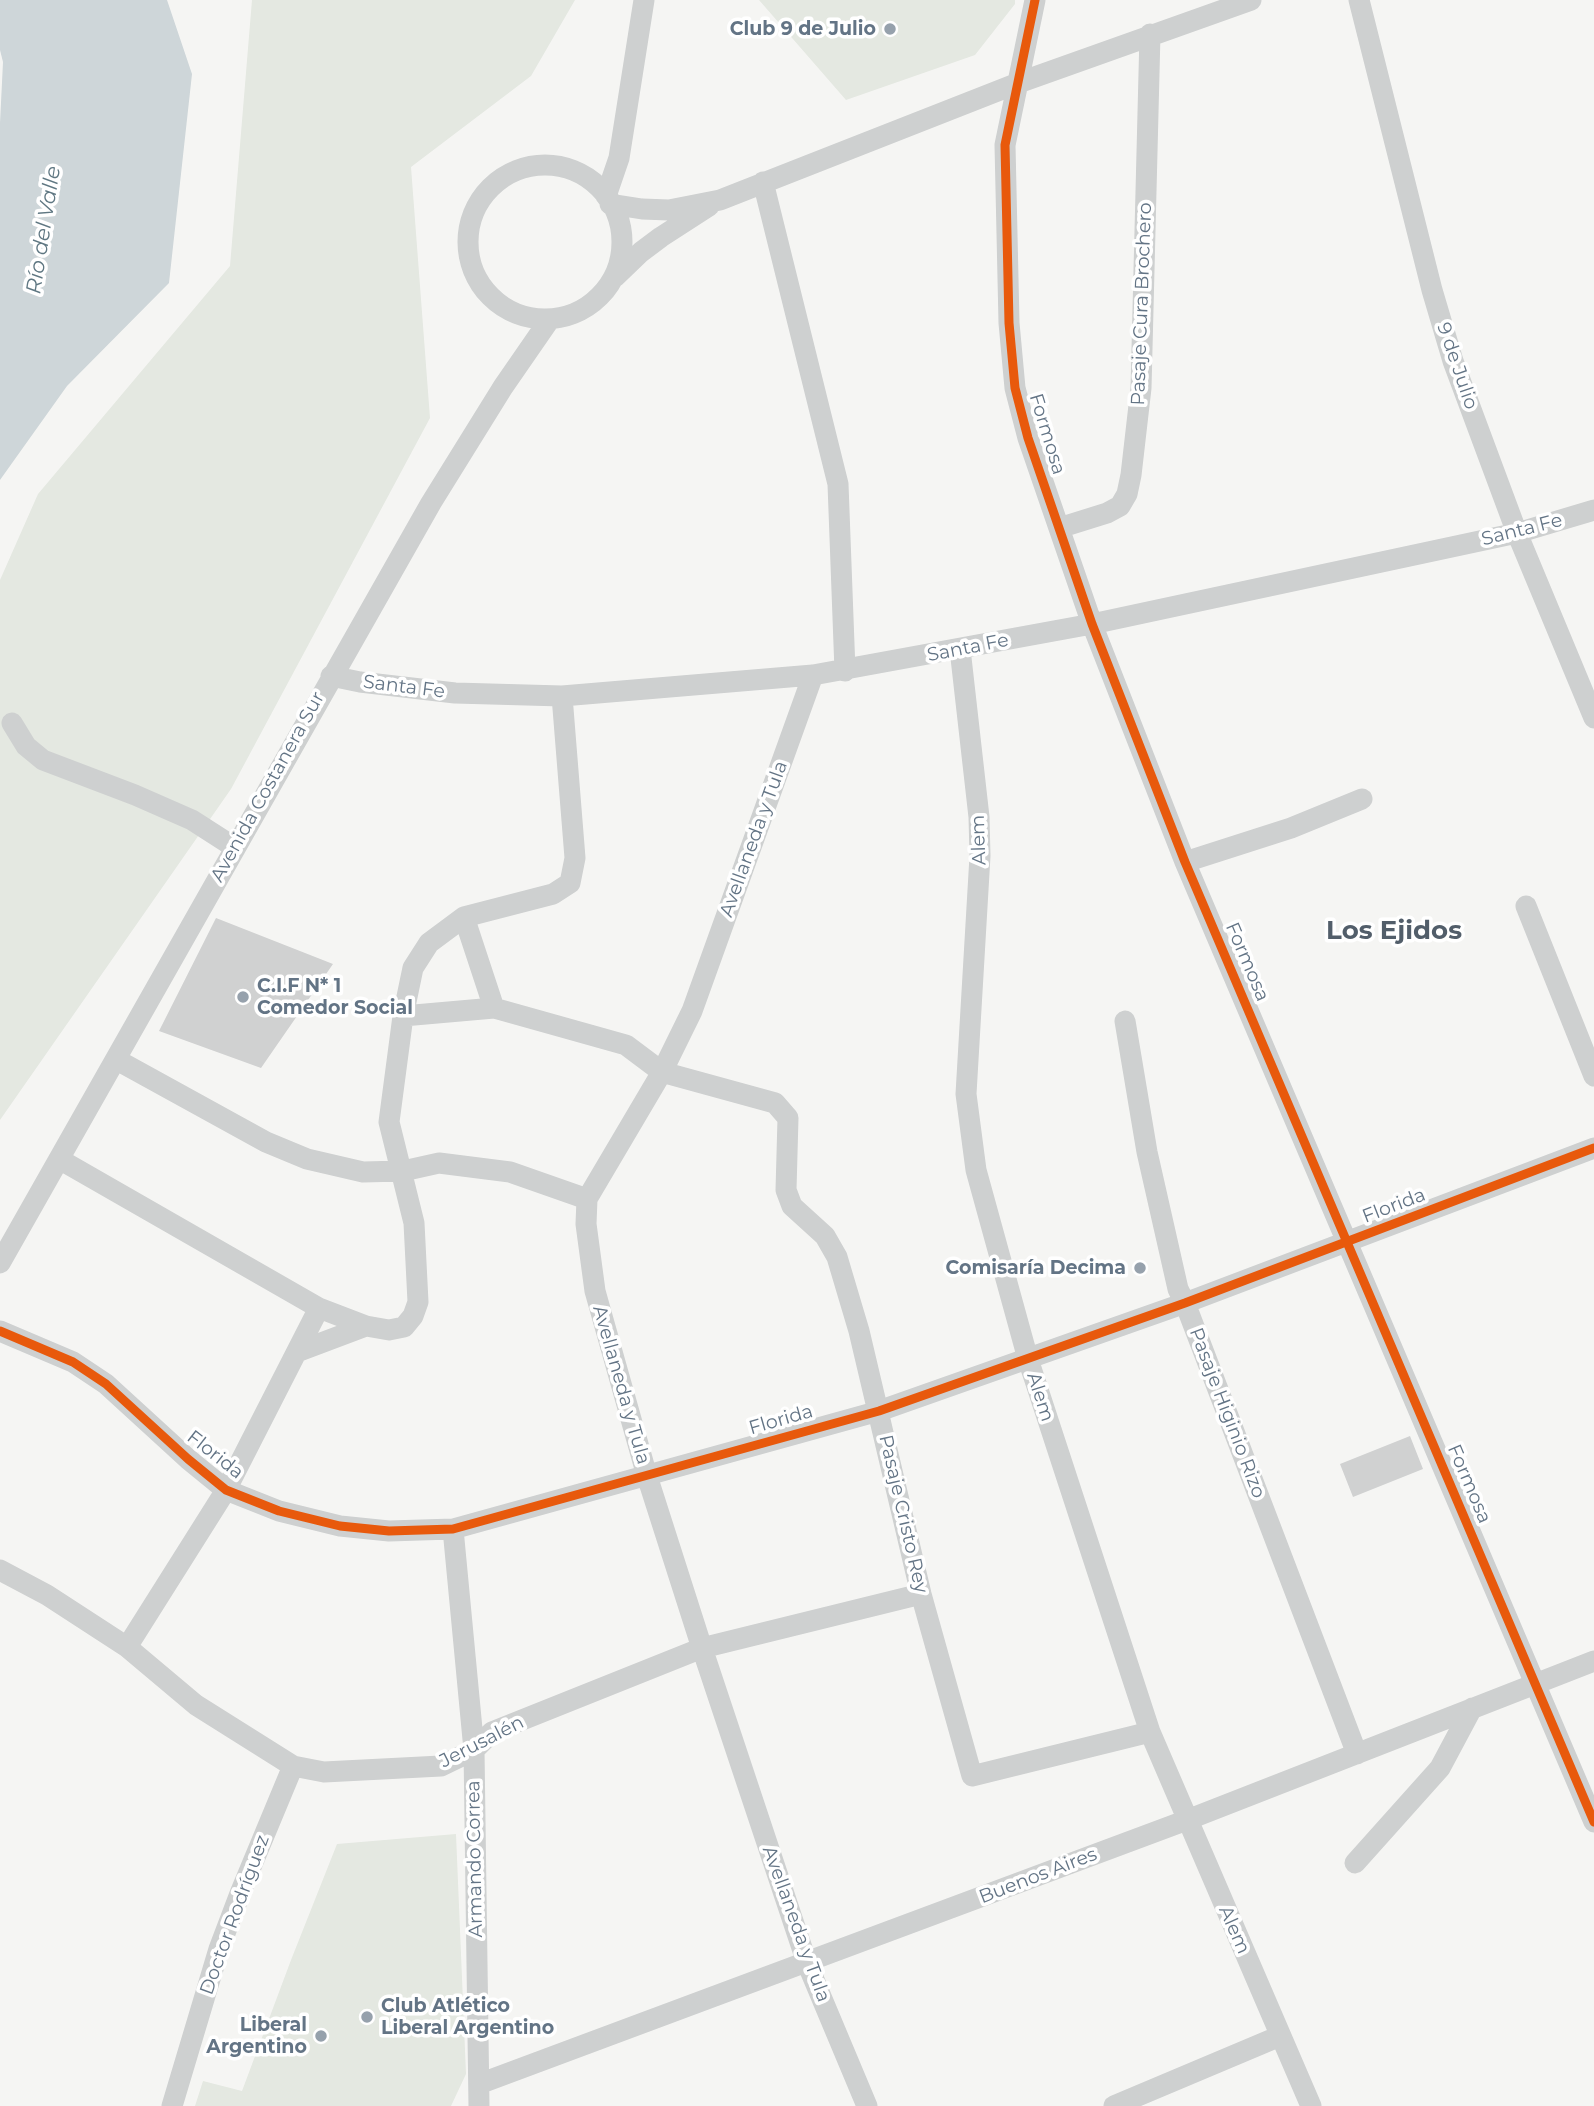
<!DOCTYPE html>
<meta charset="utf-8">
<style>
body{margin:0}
canvas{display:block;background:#f5f5f3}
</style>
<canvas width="1594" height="2106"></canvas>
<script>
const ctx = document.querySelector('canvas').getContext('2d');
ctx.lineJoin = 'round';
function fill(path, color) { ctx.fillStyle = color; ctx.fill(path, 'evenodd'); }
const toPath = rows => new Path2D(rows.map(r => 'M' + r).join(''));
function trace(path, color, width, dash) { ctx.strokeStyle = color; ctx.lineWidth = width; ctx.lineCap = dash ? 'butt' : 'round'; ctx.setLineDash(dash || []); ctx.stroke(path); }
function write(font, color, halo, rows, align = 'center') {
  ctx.font = font + ' Montserrat,sans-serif'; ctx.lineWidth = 7; ctx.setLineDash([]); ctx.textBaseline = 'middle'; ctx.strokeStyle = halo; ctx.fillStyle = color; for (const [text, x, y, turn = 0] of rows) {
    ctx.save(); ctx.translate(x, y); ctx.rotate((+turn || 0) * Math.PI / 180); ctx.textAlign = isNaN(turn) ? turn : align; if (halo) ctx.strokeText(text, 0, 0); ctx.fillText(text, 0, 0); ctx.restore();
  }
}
const green = toPath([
 [252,0,575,0,531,76,411,167,430,418,231,789,0,1120,0,580,38,494,230,266],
 [759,0,1015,0,1015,4,975,55,846,100],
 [456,1834,466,2074,451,2106,195,2106,203,2081,242,2091,291,1960,337,1844]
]);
const water = toPath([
 [0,0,167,0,192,74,169,283,67,386,0,480,0,123,3,62,0,50]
]);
const building = toPath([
 [216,918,333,964,261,1068,159,1031],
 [1410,1436,1423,1469,1353,1497,1340,1464]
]);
const minor = toPath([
 [1035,0,1005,145,1009,323,1015,388,1028,438,1092,624,1185,862,1594,1822],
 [1359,0,1432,290,1453,361,1517,533,1594,718],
 '468 242a77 77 0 1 1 154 0a77 77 0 1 1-154 0Z',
 [763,182,838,484,845,671],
 [606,196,619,158,644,0],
 [610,204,642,209,669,210,720,200,1018,83,1251,0],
 [615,277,641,252,661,237,709,206],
 [1059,528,1107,513,1120,506,1127,494,1131,475,1141,388,1150,34],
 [960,649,979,817,980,856,966,1094,976,1170,1028,1359,1150,1732,1311,2106],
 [813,675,692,1011,662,1072,587,1199,586,1224,595,1291,647,1476,702,1648,807,1963,867,2106],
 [331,676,360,682,455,693,562,696,813,675,1092,624,1517,533,1594,510],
 [12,723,26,746,43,760,135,795,192,820,234,847],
 [1185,862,1291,828,1362,799],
 [1526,906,1594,1076],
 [464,917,494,1008],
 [403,1016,494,1008,626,1045,662,1072,775,1103,788,1118,786,1190,792,1206,825,1236,837,1257,859,1331,921,1594,972,1776,1150,1732],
 [1125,1021,1147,1152,1178,1289,1185,1303,1357,1754],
 [117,1060,266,1142,307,1159,363,1172,403,1171,439,1163,510,1172,587,1199],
 [59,1159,319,1308,366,1326,389,1330,404,1327,413,1316,418,1302,414,1223,389,1122,403,1016,413,968,429,943,464,917,553,894,570,883,575,858,562,696],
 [0,1263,431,503,503,387,550,319],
 [0,1331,73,1362,106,1384,188,1459,226,1490,279,1511,340,1526,389,1531,453,1529,879,1411,1185,1303,1594,1148],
 [297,1352,366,1326],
 [453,1529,474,1750,479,2106],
 [0,1570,47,1595,127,1647,196,1705,293,1766,324,1772,441,1766,474,1750,492,1732,702,1648,921,1594],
 [127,1647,226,1490,319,1308],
 [1355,1863,1440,1768,1472,1708],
 [479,2084,1187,1820,1594,1661],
 [172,2106,219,1949,241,1891,293,1766],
 [1114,2106,1280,2036]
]);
const cycleway = toPath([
 [1035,0,1005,145,1009,323,1015,388,1028,438,1092,624,1185,862,1594,1822],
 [0,1331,73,1362,106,1384,188,1459,226,1490,279,1511,340,1526,389,1531,453,1529,879,1411,1185,1303,1594,1148]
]);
const markers = [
 [890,29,7,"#96a1ac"],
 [243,997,7,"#96a1ac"],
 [1140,1268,7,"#96a1ac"],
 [367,2017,7,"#96a1ac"],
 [321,2036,7,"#96a1ac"]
];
const poiNames = [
 ["Club 9 de Julio",876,29],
 ["C.I.F N* 1",257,986,"left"],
 ["Comedor Social",257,1008,"left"],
 ["Comisaría Decima",1126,1268],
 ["Club Atlético",381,2006,"left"],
 ["Liberal Argentino",381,2028,"left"],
 ["Liberal",307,2025],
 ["Argentino",307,2047]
];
const streetNames = [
 ["Pasaje Cura Brochero",1142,304,-88],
 ["9 de Julio",1457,366,71],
 ["Formosa",1047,434,73],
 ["Santa Fe",1522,530,-14],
 ["Santa Fe",968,648,-11],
 ["Santa Fe",404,687,7],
 ["Avenida Costanera Sur",268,787,-61],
 ["Avellaneda y Tula",754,839,-70],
 ["Alem",979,840,-92],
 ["Formosa",1247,962,67],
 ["Florida",1394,1206,-21],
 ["Avellaneda y Tula",621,1385,74],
 ["Alem",1040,1397,72],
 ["Pasaje Higinio Rizo",1227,1413,69],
 ["Florida",781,1420,-16],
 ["Florida",215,1455,38],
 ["Formosa",1469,1484,67],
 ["Pasaje Cristo Rey",903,1514,77],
 ["Jerusalén",482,1742,-27],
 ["Armando Correa",475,1859,-91],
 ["Buenos Aires",1038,1876,-21],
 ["Doctor Rodríguez",235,1915,-70],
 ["Avellaneda y Tula",796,1924,70],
 ["Alem",1234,1930,66]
];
const waterNames = [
 ["Río del Valle",44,230,-81]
];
const districtNames = [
 ["Los Ejidos",1394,931]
];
fill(green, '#e4e8e1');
fill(water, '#ced6d9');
fill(building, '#d0d1d1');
trace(minor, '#ced0d0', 21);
trace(cycleway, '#e8590c', 9);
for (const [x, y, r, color] of markers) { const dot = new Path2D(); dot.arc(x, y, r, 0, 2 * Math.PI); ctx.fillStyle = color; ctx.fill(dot); trace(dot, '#fff', 2.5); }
write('bold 19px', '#637485', '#fff', poiNames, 'right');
write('19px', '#637485', '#fff', streetNames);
write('italic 21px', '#5f7782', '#fff', waterNames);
write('bold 26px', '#525e6a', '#fff', districtNames);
</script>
